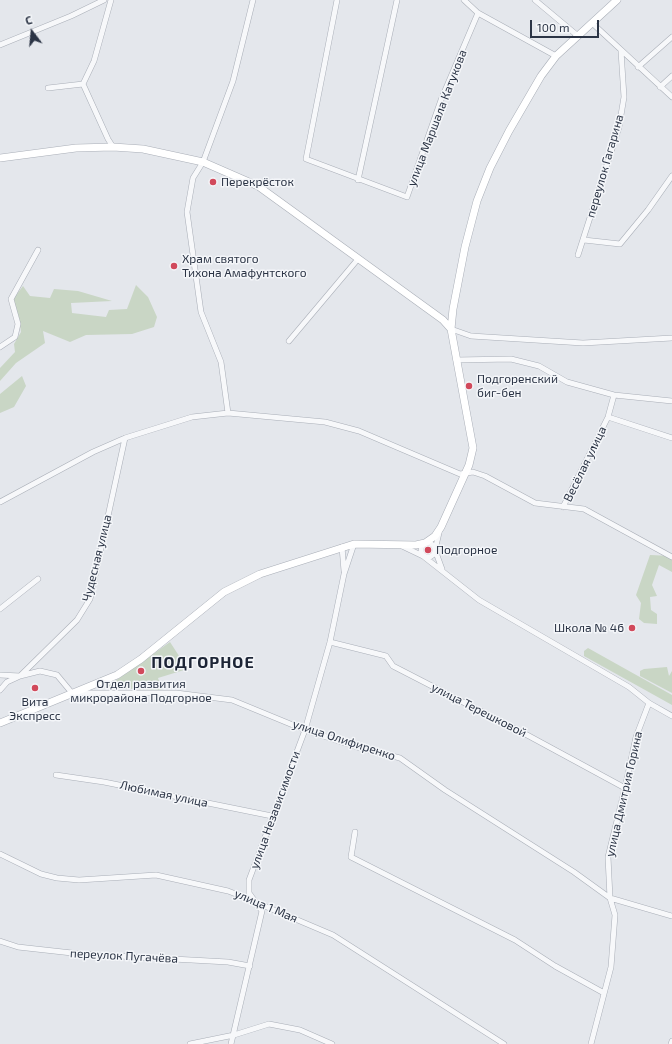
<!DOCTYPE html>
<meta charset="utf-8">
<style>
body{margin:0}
#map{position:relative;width:672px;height:1044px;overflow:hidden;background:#e4e7ec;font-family:"Exo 2",sans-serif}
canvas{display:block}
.north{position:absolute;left:12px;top:12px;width:40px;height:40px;-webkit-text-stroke:3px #f4f6f9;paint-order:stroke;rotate:344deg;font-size:11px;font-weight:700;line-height:16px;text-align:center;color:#2b3445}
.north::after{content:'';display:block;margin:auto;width:14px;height:18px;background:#2b3445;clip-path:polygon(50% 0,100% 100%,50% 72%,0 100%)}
.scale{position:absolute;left:530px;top:20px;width:69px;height:18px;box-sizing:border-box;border:2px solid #2b3445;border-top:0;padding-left:5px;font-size:12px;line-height:14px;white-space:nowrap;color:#2b3445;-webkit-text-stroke:3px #f4f6f9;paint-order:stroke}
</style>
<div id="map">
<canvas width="672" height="1044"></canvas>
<div class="north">С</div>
<div class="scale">100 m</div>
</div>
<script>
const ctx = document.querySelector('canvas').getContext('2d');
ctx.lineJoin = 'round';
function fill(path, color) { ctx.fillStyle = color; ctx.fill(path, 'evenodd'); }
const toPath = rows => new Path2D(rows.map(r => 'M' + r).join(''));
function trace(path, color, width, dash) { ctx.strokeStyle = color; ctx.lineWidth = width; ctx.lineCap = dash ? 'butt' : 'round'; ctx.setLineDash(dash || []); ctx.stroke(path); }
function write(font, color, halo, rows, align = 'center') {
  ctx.font = font + ' "Exo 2",sans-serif'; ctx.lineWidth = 3; ctx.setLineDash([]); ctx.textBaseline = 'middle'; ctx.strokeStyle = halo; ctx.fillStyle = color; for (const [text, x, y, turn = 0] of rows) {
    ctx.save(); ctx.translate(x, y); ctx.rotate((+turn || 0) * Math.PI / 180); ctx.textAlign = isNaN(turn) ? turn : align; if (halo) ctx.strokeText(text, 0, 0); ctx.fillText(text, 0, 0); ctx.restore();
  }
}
const green = toPath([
 [136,285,148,297,157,317,154,327,132,334,86,335,70,342,43,331,45,343,16,363,0,381,0,368,15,352,14,344,21,332,19,318,13,299,23,286,30,296,50,298,54,289,78,291,112,301,71,303,72,313,106,317,109,310,127,309],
 [22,376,26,386,14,407,0,413,0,394],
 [650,555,672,556,672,572,659,565,652,585,657,596,650,597,651,610,657,614,657,624,644,623,639,619,641,603,636,595],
 [170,642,183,662,184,670,158,678,162,690,108,688,108,686],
 [588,648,672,695,672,705,584,656,584,651],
 [667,667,669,676,672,671,672,693,640,676,640,671,644,669]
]);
const street = toPath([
 [337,0,306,159,407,197,441,100,478,13],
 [464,0,478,13,556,56],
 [535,0,578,36],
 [592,23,672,97],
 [0,45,71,16,104,0],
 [638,67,672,37],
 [83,84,108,139,113,147],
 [660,87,672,76],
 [48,88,83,84,94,61,111,0],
 [358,180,397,0],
 [584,240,620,244,648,210,672,176],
 [578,255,619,127,624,97,621,51],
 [451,329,471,336,583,343,672,338],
 [289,341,358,259],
 [0,347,15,337,18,324,11,299,38,250],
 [456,360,511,359,539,366,567,382,614,395,672,401],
 [228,413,221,362,201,312,187,212,193,178,203,162,233,81,253,0],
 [608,417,672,438],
 [0,502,93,452,125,438,192,417,228,413,325,422,359,431,460,474,473,472,485,476,535,503,584,509,672,557],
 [563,507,608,417,614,395],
 [439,533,435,550,442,569],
 '421 550a7 7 0 1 1 14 0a7 7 0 1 1-14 0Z',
 [402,546,423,556,479,600,629,687,649,703,636,737,625,788,608,857,610,898,615,915,611,967,591,1044],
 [342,547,344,571],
 [0,609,38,579],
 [330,642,386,656,393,666,529,736,625,788],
 [0,675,20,676,40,671,57,675,72,693,176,693,232,700,305,730,357,747,400,758,445,790,574,872,610,898,672,916],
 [0,690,7,682,20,676,77,620,90,599,125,438],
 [649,703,672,716],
 [56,775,104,782,272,816],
 [355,832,351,857,515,940,555,966,604,993],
 [0,854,41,874,57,878,79,880,156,875,228,891,241,896,333,935,504,1044],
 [0,941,18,947,81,954,228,962,250,966],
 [190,1044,234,1035,269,1024,300,1030,332,1044],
 [231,1044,262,911,249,893,249,880,305,730,330,642,344,574,354,544],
 [671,1044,672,1041]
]);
const secondary = toPath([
 [0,158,76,148,113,147,143,149,203,162,258,186,443,320,451,329],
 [0,723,117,675,141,659,224,592,260,574,354,544,416,545,425,543,435,536,441,527,469,465,473,448,451,329,453,309,465,247,477,201,490,168,509,131,541,76,556,56,617,0]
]);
const markers = [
 [213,182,4,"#d1495b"],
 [174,266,4,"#d1495b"],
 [469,386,4,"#d1495b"],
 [428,550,4,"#d1495b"],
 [632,628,4,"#d1495b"],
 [141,671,4,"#d1495b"],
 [35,688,4,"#d1495b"]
];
const streetNames = [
 ["улица Маршала Катукова",437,118,-69],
 ["переулок Гагарина",605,166,-74],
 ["Весёлая улица",585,464,-64],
 ["Чудесная улица",97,558,-76],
 ["улица Терешковой",479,710,27],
 ["улица Олифиренко",344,740,18],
 ["Любимая улица",164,794,12],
 ["улица Дмитрия Горина",624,794,-77],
 ["улица Независимости",275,810,-70],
 ["улица 1 Мая",266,906,23],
 ["переулок Пугачёва",124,956,3]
];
const poiNames = [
 ["Перекрёсток",221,182],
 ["Храм святого",182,259],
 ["Тихона Амафунтского",182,273],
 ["Подгоренский",477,379],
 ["биг-бен",477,393],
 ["Подгорное",436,550],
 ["Школа № 46",624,628,"right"],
 ["Отдел развития",141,684,"center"],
 ["микрорайона Подгорное",141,698,"center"],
 ["Вита",35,702,"center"],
 ["Экспресс",35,716,"center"]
];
const districtNames = [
 ["ПОДГОРНОЕ",203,663]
];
fill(green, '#c9d6c5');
trace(street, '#a9aeb7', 6);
trace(secondary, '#a9aeb7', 8);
trace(street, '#f7f8fa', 5);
trace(secondary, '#fff', 7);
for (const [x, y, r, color] of markers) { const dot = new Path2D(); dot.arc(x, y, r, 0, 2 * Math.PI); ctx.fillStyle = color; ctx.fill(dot); trace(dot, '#f4f6f9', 1.5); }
write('12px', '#2b3445', '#f4f6f9', streetNames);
write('12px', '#2b3445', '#f4f6f9', poiNames, 'left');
ctx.letterSpacing = '1px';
write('bold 16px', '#1d2536', '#f4f6f9', districtNames);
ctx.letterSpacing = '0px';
</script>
